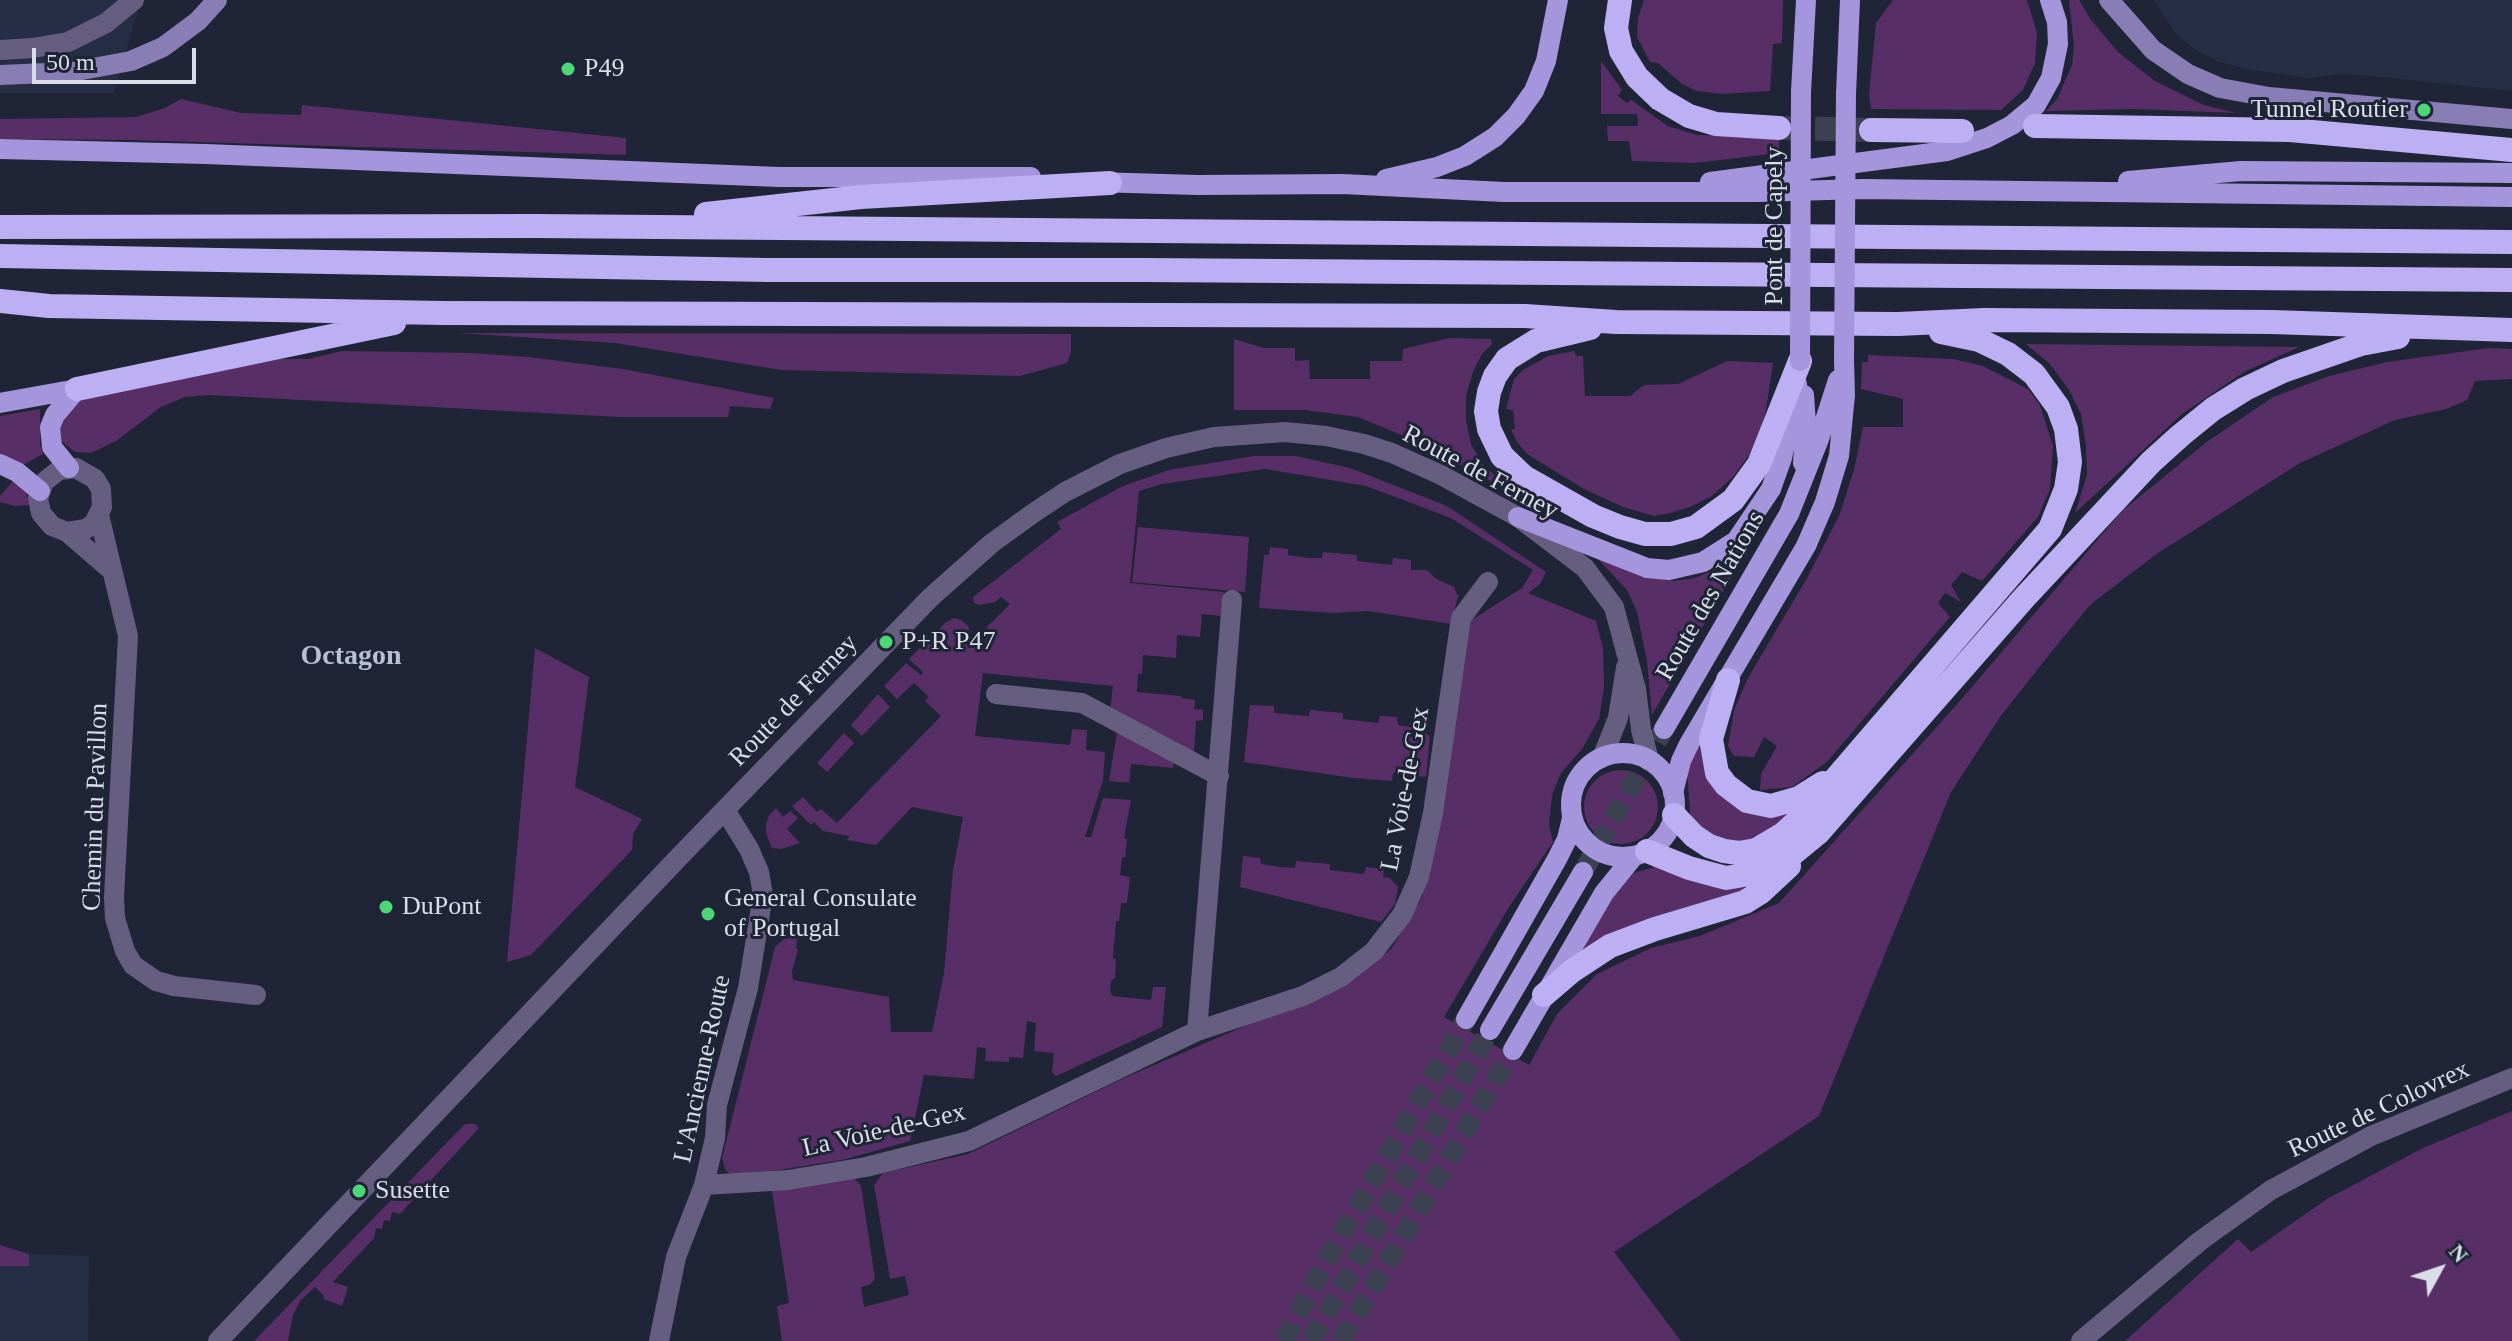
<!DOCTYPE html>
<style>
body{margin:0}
#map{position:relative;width:2512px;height:1341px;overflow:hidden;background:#1f2536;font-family:Georgia,serif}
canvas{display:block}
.north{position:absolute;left:2400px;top:1229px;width:80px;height:80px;-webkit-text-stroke:6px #1f2536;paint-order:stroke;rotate:50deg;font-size:22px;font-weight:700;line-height:32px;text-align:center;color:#d8dde8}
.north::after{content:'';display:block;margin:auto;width:28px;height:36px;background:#d8dde8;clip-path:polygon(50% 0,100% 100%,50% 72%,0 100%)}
.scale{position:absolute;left:32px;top:48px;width:164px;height:36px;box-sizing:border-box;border:4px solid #d8dde8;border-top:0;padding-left:10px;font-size:24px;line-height:28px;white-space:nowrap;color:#d8dde8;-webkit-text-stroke:6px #1f2536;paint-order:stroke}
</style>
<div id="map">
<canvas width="2512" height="1341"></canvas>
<div class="north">N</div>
<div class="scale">50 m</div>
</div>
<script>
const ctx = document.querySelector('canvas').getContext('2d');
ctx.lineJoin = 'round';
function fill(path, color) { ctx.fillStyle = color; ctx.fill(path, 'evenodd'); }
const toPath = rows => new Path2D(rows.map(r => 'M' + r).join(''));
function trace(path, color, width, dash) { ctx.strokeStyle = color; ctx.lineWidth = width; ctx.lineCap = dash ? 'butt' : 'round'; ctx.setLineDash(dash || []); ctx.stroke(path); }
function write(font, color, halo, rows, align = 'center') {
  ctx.font = font + ' Georgia,serif'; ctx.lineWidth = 6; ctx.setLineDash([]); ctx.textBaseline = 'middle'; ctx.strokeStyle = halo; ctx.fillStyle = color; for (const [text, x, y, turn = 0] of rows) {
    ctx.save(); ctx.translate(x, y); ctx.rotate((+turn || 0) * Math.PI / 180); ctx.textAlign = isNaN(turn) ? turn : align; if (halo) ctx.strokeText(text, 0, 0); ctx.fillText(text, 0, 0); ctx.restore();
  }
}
const built = toPath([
 [0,0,141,0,114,93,0,93],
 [2154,0,2512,0,2512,91,2373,76,2341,74,2310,78,2245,69,2217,61,2196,50,2176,34],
 [29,1254,89,1256,88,1341,0,1341,0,1266,28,1266]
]);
const green = toPath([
 [1644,0,1783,0,1782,43,1773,44,1770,91,1722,94,1697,91,1682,84,1658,63,1650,62,1637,37,1638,18],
 [1893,0,2027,0,2037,33,2035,63,2023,90,2001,110,1871,109,1869,94,1876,23],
 [2069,0,2079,0,2091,20,2118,52,2155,81,2204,105,2236,113,2134,109,2046,111,2057,99,2072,65,2074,46],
 [1601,61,1622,90,1618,96,1627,103,1631,100,1668,126,1697,135,1779,136,1779,153,1695,163,1632,161,1629,141,1608,141,1607,126,1638,126,1637,114,1601,114],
 [181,99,241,113,301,115,302,105,626,138,626,155,132,140,0,139,0,119,136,117,165,108],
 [457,333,1071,334,1071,352,1067,363,1020,376,781,370,615,343],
 [1449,338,1491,339,1492,344,1482,354,1473,372,1466,396,1466,421,1471,444,1482,464,1502,482,1498,485,1416,441,1358,417,1305,410,1234,410,1234,339,1264,348,1295,348,1295,361,1309,360,1310,379,1370,379,1370,361,1402,361,1403,349],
 [2026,344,2299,347,2244,372,2182,414,2075,513,2087,475,2086,446,2081,414,2069,390,2050,364],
 [2489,348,2512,349,2512,379,2475,381,2467,400,2446,409,2395,420,2300,463,2158,553,2091,604,2052,651,2000,717,1951,792,1819,1116,1614,1252,1681,1341,782,1341,777,1306,789,1303,772,1191,854,1178,861,1186,875,1279,869,1285,861,1287,864,1307,909,1295,905,1276,890,1279,874,1185,883,1173,968,1154,1122,1079,1354,979,1392,948,1422,897,1442,811,1470,621,1522,588,1533,570,1451,518,1366,486,1265,469,1162,484,1139,491,1130,583,1224,592,1222,616,1202,614,1200,637,1177,635,1176,658,1143,655,1142,674,1138,674,1137,692,1181,696,1182,698,1195,700,1194,709,1203,710,1203,720,1196,721,1194,753,1110,710,1113,686,983,673,975,736,1070,745,1072,729,1087,730,1086,750,1105,752,1103,780,1085,837,1091,837,1103,798,1131,800,1124,838,1127,839,1125,857,1122,858,1120,875,1130,877,1127,903,1121,903,1119,921,1116,922,1113,958,1116,959,1115,978,1111,981,1110,992,1113,996,1151,1000,1153,987,1166,987,1162,1027,1056,1076,1052,1072,1054,1053,1034,1051,1036,1023,1027,1021,1023,1058,1009,1057,1009,1062,985,1061,986,1048,977,1047,974,1079,924,1075,910,1141,842,1160,739,1176,731,1175,725,1169,722,1158,775,947,786,937,797,939,796,948,798,950,792,971,793,980,889,997,891,1032,932,1032,944,973,953,870,963,817,912,807,876,845,847,840,850,836,823,831,814,822,811,825,792,806,803,797,817,812,821,809,837,823,941,716,925,701,929,697,914,683,897,699,884,686,906,663,921,675,923,672,909,659,945,623,954,618,961,620,968,626,972,641,986,641,987,627,1010,604,1001,597,995,602,979,605,974,603,973,597,1061,529,1057,522,1123,486,1169,470,1254,456,1296,456,1350,468,1447,506,1546,572,1540,584,1528,593,1596,621,1603,648,1604,688,1599,719,1582,749,1561,773,1552,795,1549,825,1553,842,1509,907,1444,1017,1529,1065,1557,1014,1597,974,1651,948,1700,936,1779,903,1959,702,2122,511,2208,441,2273,397,2329,376,2387,362],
 [342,351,472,353,528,357,623,369,774,398,770,409,730,406,728,417,619,417,209,395,185,397,161,407,116,441,91,453,75,452,61,441,59,426,77,403,101,387,256,359,308,359],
 [1574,351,1576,356,1583,356,1585,396,1630,396,1644,385,1678,384,1727,361,1773,363,1766,410,1760,434,1749,455,1733,477,1712,496,1690,507,1670,513,1654,516,1623,507,1584,489,1527,454,1517,442,1511,429,1515,429,1513,410,1506,409,1514,379,1523,370,1548,356],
 [1868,355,1953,359,1983,366,2028,389,2040,405,2053,446,2050,489,2038,517,1982,581,1962,572,1951,585,1961,602,1945,593,1938,603,1950,617,1827,762,1792,787,1760,790,1761,774,1777,746,1764,737,1754,757,1734,756,1728,746,1734,710,1748,678,1807,578,1839,516,1854,470,1863,427,1903,427,1903,399,1861,389,1862,362,1868,362],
 [40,409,40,444,43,454,19,467,0,455,0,416],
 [17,480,26,492,30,505,15,506,0,502,0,496,13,481],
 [1138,527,1249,537,1245,592,1132,582],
 [1752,538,1753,539,1652,715,1647,661,1637,612,1627,590,1598,559,1602,558,1639,576,1674,581,1695,578,1714,570,1731,559],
 [1270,547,1288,549,1288,555,1308,558,1322,558,1323,552,1357,555,1357,561,1392,565,1393,558,1411,560,1411,570,1427,570,1435,578,1454,587,1458,596,1451,624,1369,611,1333,613,1259,608,1264,555,1269,555],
 [535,648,589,677,575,787,642,819,633,834,632,850,531,955,507,962],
 [878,694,890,707,862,736,851,725],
 [1250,705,1274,706,1274,713,1295,715,1309,716,1310,710,1343,713,1343,719,1378,723,1380,716,1397,717,1398,725,1415,728,1430,736,1426,777,1393,773,1392,781,1353,778,1244,762],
 [1117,732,1174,760,1173,768,1131,764,1129,782,1132,783,1109,781],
 [844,733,854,743,827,772,817,763],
 [1699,746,1704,763,1791,817,1747,842,1721,840,1694,823,1690,813,1687,768],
 '1584 807a37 37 0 1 1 74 0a37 37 0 1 1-74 0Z',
 [776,808,783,817,790,811,798,818,787,829,800,843,782,849,772,848,766,833,766,824,769,816],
 [1243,856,1260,858,1261,864,1281,867,1295,868,1296,861,1330,864,1330,870,1364,874,1366,867,1384,869,1383,877,1390,878,1398,887,1395,904,1381,922,1240,887],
 [1655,867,1743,886,1744,892,1584,949,1583,946,1600,910,1633,873],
 [2512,1111,2512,1341,2125,1341,2238,1239,2251,1252,2327,1199,2423,1148],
 [465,1124,475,1124,479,1128,400,1214,392,1212,390,1221,384,1220,382,1229,376,1228,374,1238,333,1282,348,1287,342,1306,324,1299,323,1295,315,1287,300,1301,293,1315,288,1341,254,1341],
 [0,1245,29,1254,29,1266,0,1266]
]);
const primaryTunnel = toPath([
 [1583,872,1664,729],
 [1284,1341,1325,1263,1466,1019],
 [1311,1341,1490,1030],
 [1341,1341,1513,1050]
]);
const motorwayTunnel = toPath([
 [1779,128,1871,130]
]);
const minor = toPath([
 [99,515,128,636,114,897,115,918,125,951,133,965,156,981,174,986,256,995],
 [67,532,86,529,94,523,102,507,101,489,95,479,76,468,59,470,44,482,38,498,41,513,52,526,67,532,111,570],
 [996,694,1082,703,1219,776],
 [1197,1031,1232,600],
 [704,1185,788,1180,866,1167,969,1141,1197,1031,1303,996,1341,977,1374,951,1402,915,1419,877,1433,813,1461,618,1488,582],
 [659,1341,676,1257,704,1185,715,1138,717,1105,748,988,763,895,759,872,749,849,725,810]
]);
const tertiary = toPath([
 [0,50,33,48,68,42,106,23,134,0],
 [1602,758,1618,718,1626,667],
 [218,1341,680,856,931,597,992,543,1032,514,1065,492,1120,464,1166,448,1214,437,1285,432,1326,436,1364,444,1392,453,1441,475,1518,517,1585,568,1614,607,1636,689,1641,729,1649,761],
 [2081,1341,2200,1241,2271,1190,2371,1136,2512,1078]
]);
const secondary = toPath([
 [2109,0,2153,50,2188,74,2220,88,2269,97,2512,119],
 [0,75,71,72,131,61,163,47,198,21,217,0]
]);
const primary = toPath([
 [1801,92,1806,0],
 [1846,94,1850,0],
 [0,149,206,154,779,177,1031,177],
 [1386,179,1437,167,1465,156,1495,137,1516,116,1534,91,1546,61,1558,0],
 [2128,181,2241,171,2512,173],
 [1095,182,1198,185,1343,184,1504,192,1757,192,1863,189,2512,197],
 [1710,182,1947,151,1987,138,2012,125,2036,105,2051,78,2058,44,2057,22,2050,0],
 [0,403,77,389],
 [1803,463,1806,423,1804,395],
 [0,464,17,472,40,491],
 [69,468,52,447,50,427,55,415,77,389],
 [1518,517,1647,568,1669,570,1703,562,1736,541,1771,489,1782,458,1797,384],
 [1664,729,1789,514,1819,439,1838,380],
 '1571 805a52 52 0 1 1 104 0a52 52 0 1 1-104 0Z',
 [1673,793,1681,761,1689,744,1806,546,1825,502,1839,456,1845,395,1844,361],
 [1466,1019,1557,859,1567,839,1572,818],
 [1490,1030,1583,872],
 [1513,1050,1604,893,1634,856]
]);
const motorway = toPath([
 [1620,0,1616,28,1621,51,1637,77,1660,99,1689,116,1716,124,1779,128],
 [2035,126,2290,130,2512,150],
 [1871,130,1962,131],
 [706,214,861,197,1110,183],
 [0,227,535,226,2512,242],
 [0,256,767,270,1145,270,2512,280],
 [0,301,49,306,443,313,1525,316,1616,322,1898,324,1984,320,2272,322,2512,330],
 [1590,328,1536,341,1507,359,1495,376,1489,392,1486,411,1489,429,1502,456,1524,477,1593,516,1620,527,1645,534,1671,534,1696,527,1733,500,1759,464,1800,361],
 [77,389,394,323],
 [1728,680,1711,739,1717,773,1726,785,1747,801,1771,806,1799,798,1823,783],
 [1674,815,1694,836,1709,846,1724,851,1739,853,1756,850,1783,834,1806,813,2050,529,2066,489,2070,462,2066,429,2058,407,2034,374,2008,354,1979,340,1941,332],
 [1647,851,1689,868,1726,878,1761,872,1790,856,1818,833,2024,598,2151,462,2181,435,2213,409,2245,389,2283,371,2361,344,2398,337],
 [1544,995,1572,971,1610,946,1655,929,1745,902,1761,892,1789,866]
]);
const primaryBridge = toPath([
 [1800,361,1801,92],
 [1844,361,1846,94]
]);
const markers = [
 [568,69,8,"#4dd676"],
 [2424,110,8,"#4dd676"],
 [886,642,8,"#4dd676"],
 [386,907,8,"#4dd676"],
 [708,914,8,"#4dd676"],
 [359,1191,8,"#4dd676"]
];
const poiNames = [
 ["P49",584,69],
 ["Tunnel Routier",2408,110,"right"],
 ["P+R P47",902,642],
 ["General Consulate",724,899],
 ["of Portugal",724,929],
 ["DuPont",402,907],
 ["Susette",375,1191]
];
const streetNames = [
 ["Pont de Capely",1775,226,-90],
 ["Route de Ferney",1480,473,28],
 ["Route des Nations",1711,596,-60],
 ["Route de Ferney",794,701,-46],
 ["La Voie-de-Gex",1406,789,-79],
 ["Chemin du Pavillon",96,807,-88],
 ["L'Ancienne-Route",703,1069,-78],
 ["Route de Colovrex",2379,1110,-25],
 ["La Voie-de-Gex",884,1131,-13]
];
const neighbourhoodNames = [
 ["Octagon",351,657]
];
fill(built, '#262e45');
fill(green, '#582e66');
trace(primaryTunnel, '#3b4151', 20, [20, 10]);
trace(motorwayTunnel, '#3b4151', 24, [24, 12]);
trace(minor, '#655e81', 20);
trace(tertiary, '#655e81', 20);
trace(secondary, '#887db5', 20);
trace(primary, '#a495dd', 20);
trace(motorway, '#bcaff4', 24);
trace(primaryBridge, '#a495dd', 20);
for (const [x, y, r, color] of markers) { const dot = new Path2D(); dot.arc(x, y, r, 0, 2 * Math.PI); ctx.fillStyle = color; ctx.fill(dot); trace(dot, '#1f2536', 3); }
write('26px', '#d8dde8', '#1f2536', poiNames, 'left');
write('26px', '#d8dde8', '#1f2536', streetNames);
write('bold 28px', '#b8c0d6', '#1f2536', neighbourhoodNames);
</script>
